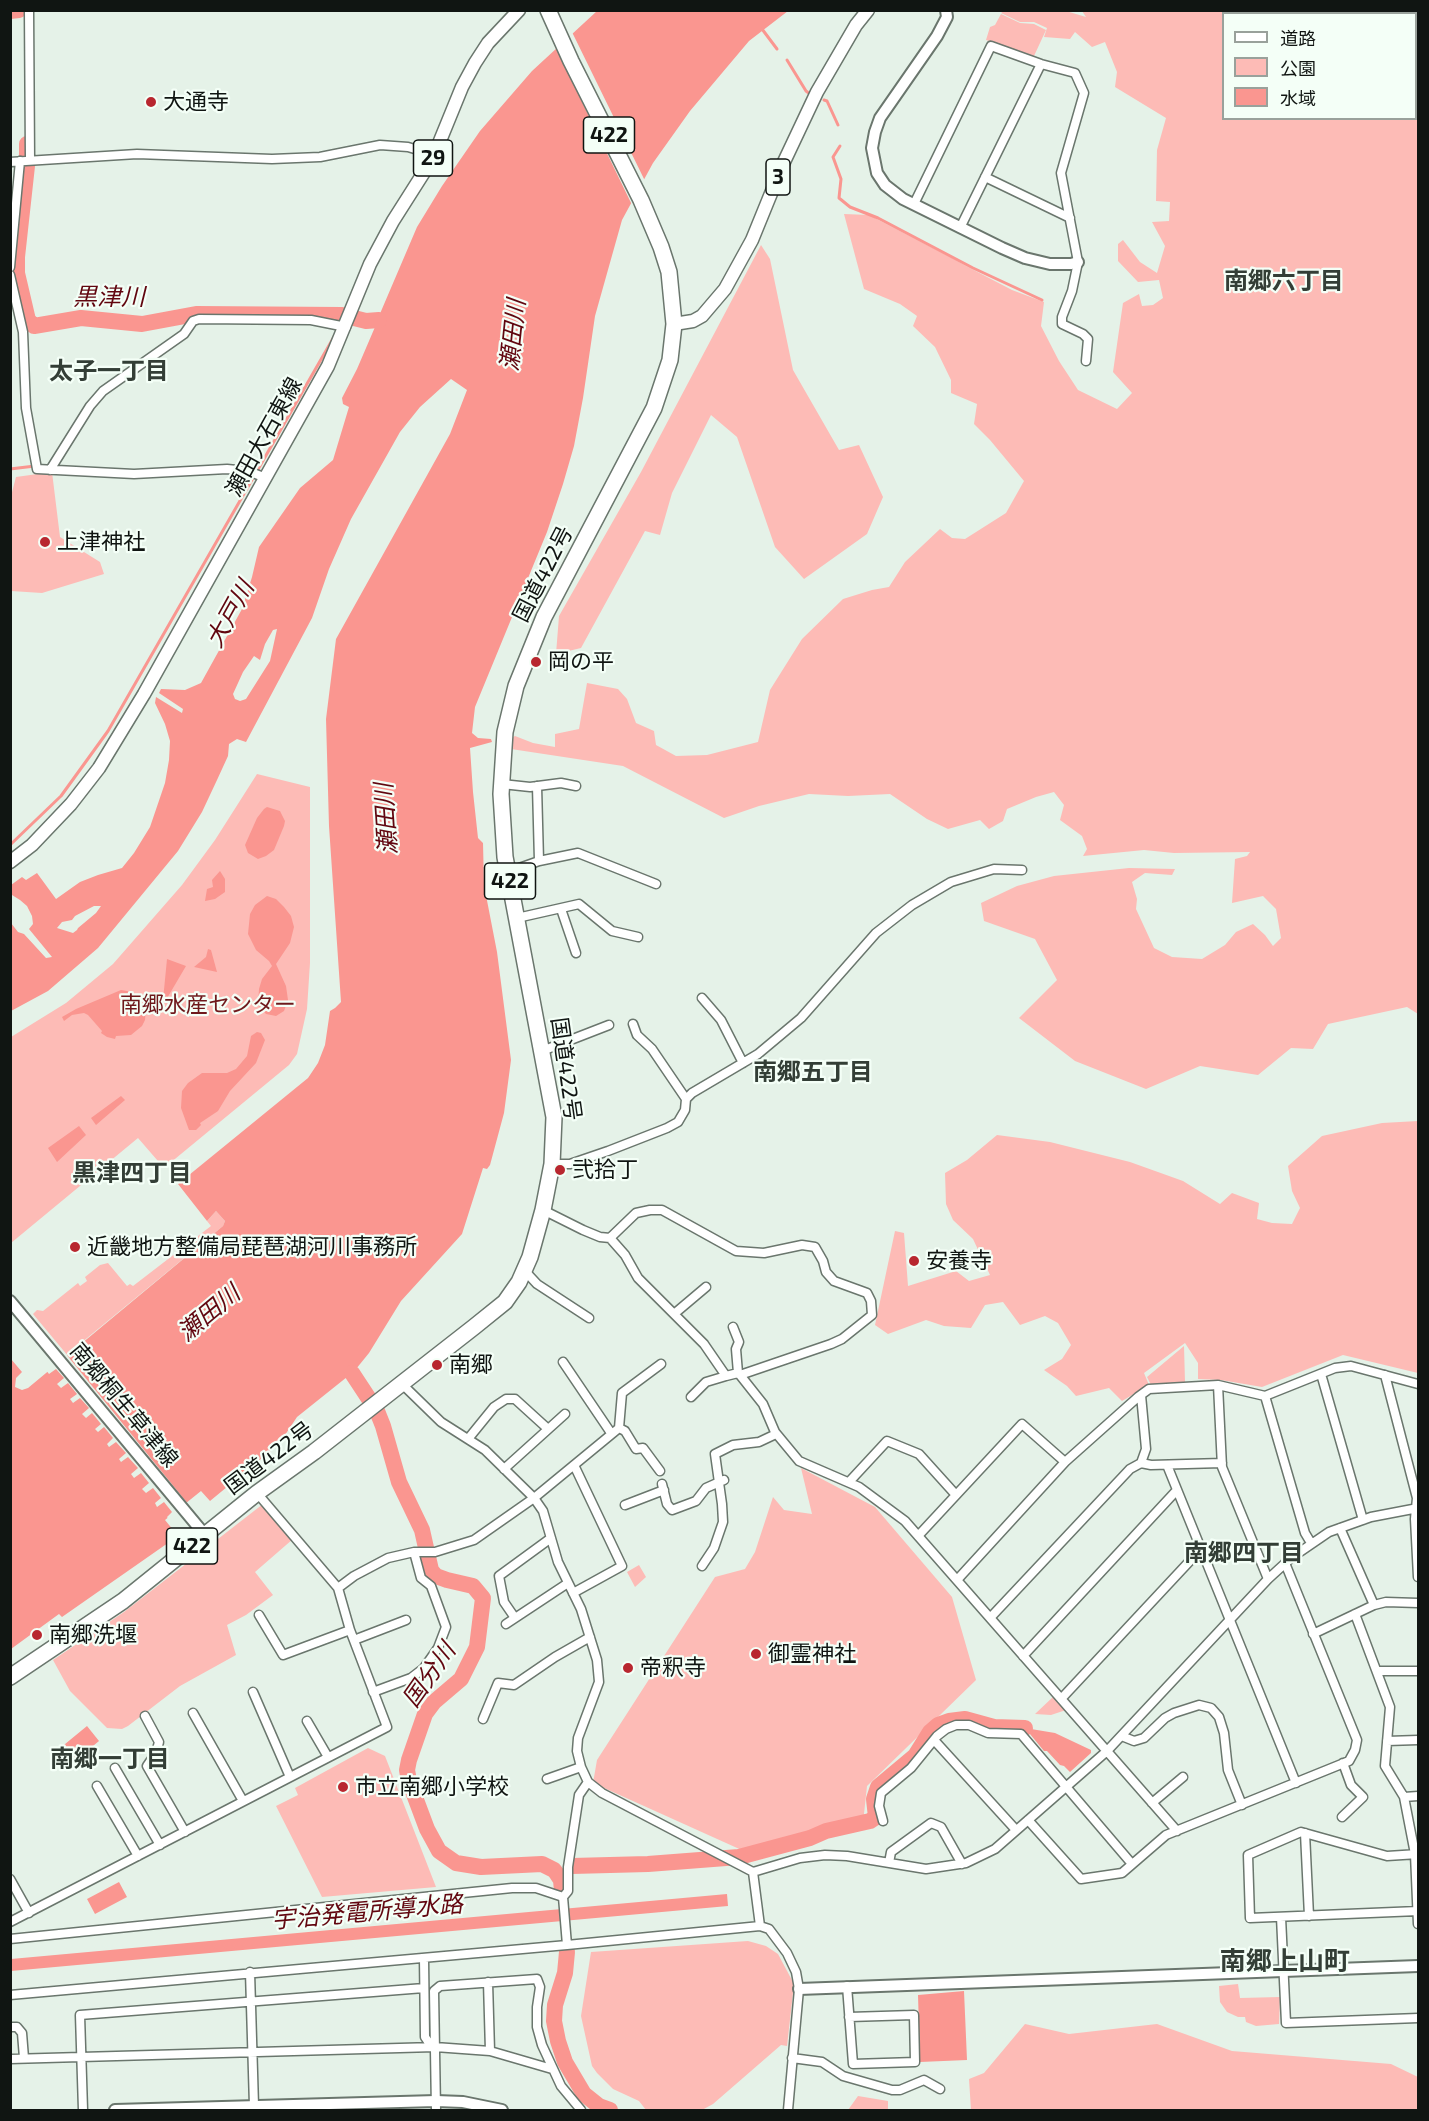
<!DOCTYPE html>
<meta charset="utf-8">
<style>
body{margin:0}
#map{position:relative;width:1429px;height:2121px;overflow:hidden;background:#e5f2e8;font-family:"Exo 2","Noto Sans JP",sans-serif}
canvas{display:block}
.frame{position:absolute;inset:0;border:12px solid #101512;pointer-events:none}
.legend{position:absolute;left:1222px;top:12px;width:195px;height:108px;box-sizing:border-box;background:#f4fff7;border:2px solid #99a19b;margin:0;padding:8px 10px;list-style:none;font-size:18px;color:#101512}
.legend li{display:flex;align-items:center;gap:12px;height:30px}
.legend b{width:30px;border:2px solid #99a19b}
</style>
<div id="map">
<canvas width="1429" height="2121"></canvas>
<div class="frame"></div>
<ul class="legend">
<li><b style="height:8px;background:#fff"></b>道路</li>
<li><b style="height:16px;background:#fdbbb6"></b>公園</li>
<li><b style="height:16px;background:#fa9690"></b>水域</li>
</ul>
</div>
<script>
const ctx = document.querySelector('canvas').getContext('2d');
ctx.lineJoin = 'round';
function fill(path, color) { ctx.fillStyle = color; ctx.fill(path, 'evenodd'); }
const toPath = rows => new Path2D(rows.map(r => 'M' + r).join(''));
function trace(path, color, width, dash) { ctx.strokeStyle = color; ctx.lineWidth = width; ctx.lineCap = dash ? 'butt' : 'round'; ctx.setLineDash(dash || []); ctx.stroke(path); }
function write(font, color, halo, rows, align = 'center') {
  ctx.font = font + ' "Exo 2","Noto Sans JP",sans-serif'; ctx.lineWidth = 4.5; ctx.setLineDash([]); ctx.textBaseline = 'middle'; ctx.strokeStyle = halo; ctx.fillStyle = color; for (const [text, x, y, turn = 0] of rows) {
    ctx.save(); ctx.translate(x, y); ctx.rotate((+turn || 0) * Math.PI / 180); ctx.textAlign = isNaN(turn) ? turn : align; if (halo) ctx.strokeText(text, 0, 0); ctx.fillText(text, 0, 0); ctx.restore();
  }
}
const green = toPath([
 [1004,11,1066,11,1086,17,1082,11,1418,11,1418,1014,1407,1007,1328,1024,1313,1049,1291,1048,1258,1075,1200,1066,1146,1089,1075,1061,1019,1018,1057,980,1035,939,984,921,981,903,1017,886,1054,876,1129,868,1175,869,1172,875,1145,873,1132,882,1137,899,1136,909,1154,948,1172,957,1202,959,1225,945,1236,932,1253,924,1265,935,1273,946,1281,938,1276,909,1263,896,1232,903,1235,859,1247,856,1250,852,1174,853,1144,850,1083,856,1087,849,1082,836,1060,820,1064,805,1054,792,1036,797,1007,809,1003,821,989,829,980,820,948,829,927,819,890,794,848,796,809,794,759,806,724,818,623,766,511,749,510,739,515,736,533,743,555,747,555,734,579,729,587,683,618,689,627,699,636,723,654,731,656,745,676,756,707,755,758,742,770,690,802,639,843,599,872,590,889,587,905,562,940,529,952,538,965,539,1006,513,1024,481,990,440,974,424,977,404,951,393,951,380,935,347,913,326,917,316,900,304,864,289,844,214,869,215,952,258,966,266,1012,290,1044,302,1041,326,1059,361,1078,390,1117,409,1132,393,1113,372,1123,303,1139,294,1142,306,1153,305,1163,298,1159,280,1138,282,1118,261,1118,244,1123,240,1140,262,1157,273,1165,246,1152,222,1169,221,1170,202,1156,201,1157,150,1166,118,1115,87,1117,72,1105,42,1092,47,1075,32,1070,39,1044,37,1047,28,1034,22,1020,22,1001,13],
 [1224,14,1416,14,1416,118,1224,118],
 [1001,14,1020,23,1034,24,1046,30,1034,56,986,40,990,27,995,25],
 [761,245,770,259,793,370,839,450,859,445,883,497,867,534,804,579,775,547,737,437,711,415,672,493,660,535,645,531,581,648,556,654,559,616,641,472],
 [52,472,60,537,100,562,104,574,42,593,11,591,11,496,16,477],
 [257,774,310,787,310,963,307,1009,297,1054,289,1065,164,1168,138,1138,11,1243,11,1037,66,1003,113,964,182,885,215,840],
 [1418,1121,1418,1373,1343,1355,1262,1387,1221,1380,1198,1379,1198,1363,1185,1343,1144,1373,1149,1385,1122,1401,1109,1388,1076,1396,1067,1386,1044,1370,1062,1359,1071,1345,1058,1323,1045,1316,1020,1325,1003,1302,985,1305,971,1328,944,1326,926,1320,888,1334,875,1325,895,1231,904,1233,908,1286,956,1271,969,1281,990,1275,973,1239,953,1220,946,1204,945,1173,967,1160,997,1135,1050,1142,1130,1162,1183,1181,1220,1204,1232,1193,1259,1203,1257,1219,1272,1223,1292,1224,1300,1208,1292,1191,1288,1166,1322,1136,1382,1123],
 [216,1211,225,1221,223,1226,81,1343,80,1347,68,1356,33,1314,37,1310,43,1311,78,1283,80,1286,87,1281,85,1277,100,1265,108,1263,127,1286,130,1284,133,1286,211,1226,207,1221],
 [1184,1346,1185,1382,1151,1385,1147,1377],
 [801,1468,875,1507,952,1597,976,1680,867,1786,863,1823,746,1852,593,1783,597,1760,715,1577,745,1569,755,1552,773,1497,784,1510,812,1514],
 [263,1504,293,1539,255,1572,273,1595,246,1615,227,1625,236,1655,180,1686,128,1726,122,1729,107,1728,70,1691,53,1660,124,1612],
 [639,1565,646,1577,635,1587,627,1572],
 [1054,1696,1066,1710,1051,1715,1035,1714],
 [368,1748,385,1756,436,1887,322,1897,276,1806,298,1795,295,1788],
 [748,1941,766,1946,778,1954,794,1984,787,2046,781,2045,713,2104,702,2110,646,2110,639,2101,613,2089,597,2073,592,2066,581,2016,591,1952],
 [1238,1984,1240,1998,1280,1997,1279,2024,1256,2026,1246,2022,1245,2017,1238,2017,1227,2012,1220,2002,1219,1986],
 [1025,2024,1069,2034,1157,2024,1232,2051,1391,2064,1418,2077,1418,2110,971,2110,969,2079,984,2073],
 [858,2096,888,2101,888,2110,848,2110]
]);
const water = toPath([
 [597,11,788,11,749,41,690,111,653,163,622,220,595,316,583,398,574,446,563,484,547,532,475,707,472,733,478,738,491,739,492,742,470,748,473,792,478,838,483,843,484,885,497,952,511,1060,504,1113,490,1165,487,1169,483,1168,462,1234,401,1301,369,1353,356,1369,368,1388,360,1395,347,1377,297,1417,279,1444,210,1501,201,1491,165,1520,178,1536,62,1617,59,1614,11,1649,11,1359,22,1372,16,1378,15,1387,22,1390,28,1388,223,1226,225,1221,216,1211,207,1221,178,1184,308,1078,318,1063,325,1045,330,1011,335,1008,341,1002,329,826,326,719,336,639,450,434,467,390,451,379,420,407,400,432,351,519,329,569,312,618,246,742,237,739,229,744,228,756,217,780,202,812,178,851,98,948,48,991,11,1011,11,923,18,932,24,934,46,958,52,957,29,929,33,924,32,916,27,906,20,900,12,895,11,898,11,885,22,877,26,880,37,873,56,899,80,882,98,875,122,868,134,853,150,827,165,783,169,760,170,741,165,724,155,703,156,697,182,713,183,709,159,693,161,689,185,690,201,683,242,609,252,577,259,547,300,488,333,460,349,407,343,404,342,398,357,369,375,327,356,320,360,314,379,316,417,227,442,186,480,131,532,71],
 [277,629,270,661,246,699,240,701,235,699,233,694,243,672,254,656,260,660,265,644,273,630],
 [94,906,101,906,96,913,78,928,77,930,73,933,57,928,62,922,72,920,75,916],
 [267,807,280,811,285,821,284,826,274,850,266,856,258,859,248,853,245,845,257,818,264,809],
 [220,871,225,879,225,892,215,899,205,901,207,889,213,887,212,880],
 [267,896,276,899,284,907,291,916,294,927,290,943,276,964,286,986,288,1000,284,1011,276,1016,266,1014,258,1005,259,989,262,979,272,966,269,961,256,950,248,934,250,914,255,905],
 [208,949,211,950,217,972,194,967,206,957],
 [167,959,186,966,166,1000,163,1000],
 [121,990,133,992,146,1007,145,1020,142,1026,131,1035,116,1036,115,1039,107,1037,101,1033,102,1031,88,1015,84,1013,72,1015,64,1021,62,1017,76,1009],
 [257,1032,261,1033,265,1040,256,1063,230,1091,218,1111,200,1123,201,1125,196,1130,189,1130,181,1108,182,1091,188,1083,202,1073,227,1073,236,1069,247,1056,251,1036],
 [121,1096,125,1100,96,1125,91,1118],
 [79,1126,86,1135,57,1162,48,1148],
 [87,1726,99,1741,71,1764,59,1749],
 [1025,1728,1055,1733,1091,1750,1091,1753,1070,1772,1064,1766,1060,1765,1047,1751,1044,1751],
 [119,1882,127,1897,95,1914,87,1899],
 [727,1894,728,1906,11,1971,11,1959],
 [964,1991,967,2060,920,2062,918,1995]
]);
const pier = toPath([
 [571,30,646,183,633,207,555,46],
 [66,1354,188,1504,169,1520,167,1517,172,1512,164,1502,157,1507,155,1503,161,1498,153,1488,146,1493,142,1489,149,1483,141,1473,134,1478,131,1474,138,1468,128,1457,121,1462,119,1459,126,1453,116,1442,109,1447,107,1444,113,1438,104,1427,98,1432,95,1429,101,1424,92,1413,86,1418,82,1414,89,1408,80,1398,73,1403,70,1399,77,1394,68,1383,61,1388,57,1384,64,1378,56,1369,49,1374,46,1370]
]);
const stream = toPath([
 [762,29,777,49],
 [787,60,806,91,810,94],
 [824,100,827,101,838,125],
 [840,146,833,157,841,179,839,198,850,207,878,218,973,268,1042,300],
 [339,323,342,315],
 [10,469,35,466],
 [10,845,61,796,108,731,335,335]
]);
const river = toPath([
 [10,11,19,10],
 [27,144,27,166,17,257,17,273,28,320,34,326,81,318,142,324,196,314,342,315,366,321,379,320],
 [352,1373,377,1411,383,1426,399,1482,422,1530,431,1570,436,1576,447,1580,473,1586,483,1598,477,1647,461,1679,434,1702,425,1714,409,1760,407,1770,409,1781,427,1829,439,1851,456,1863,481,1867,542,1864,554,1870,557,1874,561,1880,562,1891],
 [572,1866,648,1864,739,1857,810,1838,826,1831,870,1821,876,1817,874,1799,878,1787,915,1756,930,1732,938,1725,949,1721,965,1719,994,1727,1025,1728],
 [567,1952,565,1973,555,2005,554,2021,558,2041,565,2062,584,2094,599,2106,610,2110]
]);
const street = toPath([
 [29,10,30,160],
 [10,162,137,154,272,159,320,157,380,145,408,147,418,150,433,158],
 [985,177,1070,218],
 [914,204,991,46,1041,64,1075,73,1084,93,1061,173,1078,262,1072,291,1062,317,1062,324,1083,334,1088,339,1086,361],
 [960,228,1041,64],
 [10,267,20,161],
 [10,275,23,332,26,408,37,469,134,474,227,469,248,471,266,478],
 [50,470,90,406,103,391,184,334,193,321,199,319,311,320,346,327],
 [502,784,530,787,561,783,576,786],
 [537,786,539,861],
 [508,872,539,861,578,853,656,884],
 [561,909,576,953],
 [517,918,579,904,612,931,638,937],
 [702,998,721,1020,743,1063],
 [633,1024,637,1035,652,1049,686,1099],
 [542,1051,609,1025],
 [552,1164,570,1164,608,1151,667,1128,678,1122,685,1110,686,1099,692,1093,758,1054,801,1018,876,933,912,905,951,882,994,869,1022,870],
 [543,1210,583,1230,600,1237,610,1238,625,1255,638,1278,704,1344,726,1376,738,1373,740,1375,831,1344,842,1339,872,1315,871,1301,867,1293,834,1281,826,1272,823,1261,815,1247,802,1245,764,1253,736,1251,662,1210,650,1210,636,1213,610,1238],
 [524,1270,537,1284,589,1318],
 [674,1314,706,1287],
 [733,1327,739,1342,736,1349,738,1373],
 [563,1362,611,1433],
 [1321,1374,1363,1520],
 [740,1375,763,1404,775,1432,799,1461,859,1487,905,1521,1177,1831],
 [1385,1375,1417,1498,1415,1519,1418,1577],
 [402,1384,441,1422,485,1450,534,1498,543,1511,558,1562,581,1609,597,1660,599,1682,578,1738,577,1751,581,1767,588,1782,579,1795,568,1867,568,1891,563,1897,567,1945],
 [1218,1385,1222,1467,1268,1579],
 [1141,1395,1146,1449,1141,1463],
 [1265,1396,1305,1533,1311,1543],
 [691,1397,706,1382,726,1376],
 [619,1428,625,1431,636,1449,643,1448,660,1471],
 [468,1439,494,1407,506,1399,515,1399,548,1429],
 [1167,1465,1296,1783],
 [504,1469,565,1414],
 [849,1482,887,1441,919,1454,956,1495],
 [662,1484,667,1504,672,1510,696,1501,706,1488,724,1480],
 [625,1505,664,1490],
 [1340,1528,1374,1605],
 [918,1536,1022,1424,1065,1462],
 [702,1566,714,1548,723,1522,722,1504,715,1454,733,1445,759,1442,776,1434],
 [957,1580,1065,1462,1138,1397,1149,1389,1218,1385,1265,1396,1335,1368,1351,1366,1418,1384],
 [338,1588,354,1576,388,1558,414,1552,435,1552,474,1540,534,1498,619,1428,622,1393,661,1364],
 [573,1593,622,1566,574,1465],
 [1355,1614,1390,1707,1385,1766,1404,1797,1415,1854,1418,1924],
 [259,1615,283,1655,350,1630],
 [515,1618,504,1602,499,1576,551,1538],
 [990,1618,1130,1469,1141,1463,1151,1465,1222,1463],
 [506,1624,568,1583],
 [1313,1634,1374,1605,1386,1602,1418,1603],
 [354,1640,406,1620],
 [1023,1656,1177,1490],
 [1377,1671,1418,1671],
 [253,1692,290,1777],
 [373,1692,411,1678,424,1668,438,1648,446,1627,431,1586,421,1578,414,1552],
 [1061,1699,1201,1549],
 [193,1713,243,1801],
 [145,1716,159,1742,156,1753,147,1766,185,1832],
 [483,1719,498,1683,514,1685,555,1657,590,1637],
 [307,1721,328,1757],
 [1124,1737,1134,1741,1144,1738,1165,1718,1174,1713,1199,1705,1211,1708,1219,1717,1224,1733,1228,1770,1242,1805],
 [934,1740,1016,1830],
 [1387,1741,1418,1740],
 [115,1768,160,1845],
 [547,1779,581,1767],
 [588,1782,602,1793,753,1872],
 [97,1786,138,1856],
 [1404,1797,1418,1796],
 [1152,1803,1183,1777],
 [1342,1817,1363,1797,1351,1785,1343,1763],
 [1028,1820,1081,1879,1122,1873,1166,1835,1349,1761,1355,1750,1357,1740,1285,1563],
 [883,1821,879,1806,881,1793,911,1768,937,1736,946,1729,956,1725,969,1725,988,1733,1021,1734,1132,1864],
 [1305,1833,1309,1916],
 [1418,1854,1387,1856,1301,1832,1248,1855,1250,1918,1418,1911],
 [889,1863,891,1852,931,1823,941,1827,962,1864],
 [10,1879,29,1913],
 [1281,1917,1286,2023,1418,2018],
 [10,1922,387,1727,350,1630,338,1588,257,1493],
 [760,1926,753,1872,800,1858,825,1855,847,1856,926,1869,966,1863,995,1849,1107,1751,1268,1579,1291,1558,1329,1532,1371,1517,1418,1508],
 [10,1939,512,1888,536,1888,563,1897],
 [424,1958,425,2037,429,2043,435,2047],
 [250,1972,254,2106],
 [488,1982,490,2051],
 [847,1986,853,2064,915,2062,914,2015,849,2017],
 [10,1995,567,1945,760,1926,769,1929,787,1953,796,1972,799,1989,788,2110],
 [10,2027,17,2027,22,2033,24,2058],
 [792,2058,822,2062,843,2076,892,2090,900,2090,924,2080,940,2089],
 [10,2059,435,2047,490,2051,552,2069],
 [83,2110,80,2015,424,1988],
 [436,2110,434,1991,440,1986,537,1979,540,1987,537,2007,537,2027,542,2045,561,2086,581,2110]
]);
const secondary = toPath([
 [946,10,947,17,937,36,880,118,875,132,872,148,877,173,885,185,903,199,1002,248,1025,258,1050,264,1071,264,1078,262],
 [10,1301,205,1535],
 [799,1989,1418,1966],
 [115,2110,436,2101,463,2102,502,2110]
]);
const primary = toPath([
 [674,324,693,321,702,316,725,289,752,240,783,164,817,92,856,25,868,10],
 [10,862,32,845,71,804,99,768,144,694,328,366,370,264,393,221,433,158,462,87,475,63,488,43,519,10]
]);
const highway = toPath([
 [10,1677,123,1601,257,1493,314,1452,474,1327,505,1302,519,1282,530,1257,543,1210,552,1164,554,1117,505,857,501,794,505,732,516,686,544,617,654,408,670,360,674,324,669,272,661,247,641,200,571,61,548,10]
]);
const markers = [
 [151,102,6,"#b8272f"],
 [45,542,6,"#b8272f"],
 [536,662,6,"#b8272f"],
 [560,1170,6,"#b8272f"],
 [75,1247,6,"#b8272f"],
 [914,1261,6,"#b8272f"],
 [437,1365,6,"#b8272f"],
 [37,1635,6,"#b8272f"],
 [756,1654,6,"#b8272f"],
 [628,1668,6,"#b8272f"],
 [343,1787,6,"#b8272f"]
];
const shields = [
 [609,135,51],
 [433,158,39],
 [778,177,24],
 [510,881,51],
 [192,1546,51]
];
const shieldNames = [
 ["422",609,135],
 ["29",433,158],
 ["3",778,177],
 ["422",510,881],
 ["422",192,1546]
];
const poiNames = [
 ["大通寺",163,102],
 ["上津神社",57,542],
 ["岡の平",548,662],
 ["弐拾丁",572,1170],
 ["近畿地方整備局琵琶湖河川事務所",87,1247],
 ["安養寺",926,1261],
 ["南郷",449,1365],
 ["南郷洗堰",49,1635],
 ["御霊神社",768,1654],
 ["帝釈寺",640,1668],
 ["市立南郷小学校",355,1787]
];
const streetNames = [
 ["瀬田大石東線",264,437,-61],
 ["国道422号",543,574,-63],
 ["国道422号",566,1069,82],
 ["南郷桐生草津線",124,1405,50],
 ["国道422号",269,1458,-37]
];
const parkNames = [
 ["南郷水産センター",208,1005]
];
const neighbourhoodNames = [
 ["南郷六丁目",1284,281],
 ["太子一丁目",109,371],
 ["南郷五丁目",813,1072],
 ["黒津四丁目",132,1173],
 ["南郷四丁目",1244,1553],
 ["南郷一丁目",110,1759]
];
const waterNames = [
 ["黒津川",109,297],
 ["瀬田川",513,335,-84],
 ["大戸川",230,614,-61],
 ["瀬田川",386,819,-94],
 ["瀬田川",209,1313,-40],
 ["国分川",429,1675,-55],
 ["宇治発電所導水路",367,1912,-5]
];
const quarterNames = [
 ["南郷上山町",1285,1961]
];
fill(green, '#fdbbb6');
fill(water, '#fa9690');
fill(pier, '#e5f2e8');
trace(stream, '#fa9690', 3);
trace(river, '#fa9690', 16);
trace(street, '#6a766d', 11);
trace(secondary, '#6a766d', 14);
trace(primary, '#6a766d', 15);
trace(highway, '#6a766d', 18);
trace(street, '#fff', 8);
trace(secondary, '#fff', 10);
trace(primary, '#fff', 12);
trace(highway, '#fff', 15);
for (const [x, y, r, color] of markers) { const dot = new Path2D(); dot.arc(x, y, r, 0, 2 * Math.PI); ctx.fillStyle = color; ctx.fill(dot); trace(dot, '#f4fff7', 2); }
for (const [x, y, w] of shields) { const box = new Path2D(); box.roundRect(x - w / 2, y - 18, w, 36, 4.5); ctx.fillStyle = '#f4fff7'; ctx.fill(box); trace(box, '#101512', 1.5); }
write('bold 21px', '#101512', null, shieldNames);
write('22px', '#101512', '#f4fff7', poiNames, 'left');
write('22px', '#101512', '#f4fff7', streetNames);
write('22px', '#6f181b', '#f4fff7', parkNames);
write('bold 24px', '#333e36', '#f4fff7', neighbourhoodNames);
write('italic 24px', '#61060f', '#f4fff7', waterNames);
write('bold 26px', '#333e36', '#f4fff7', quarterNames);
</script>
